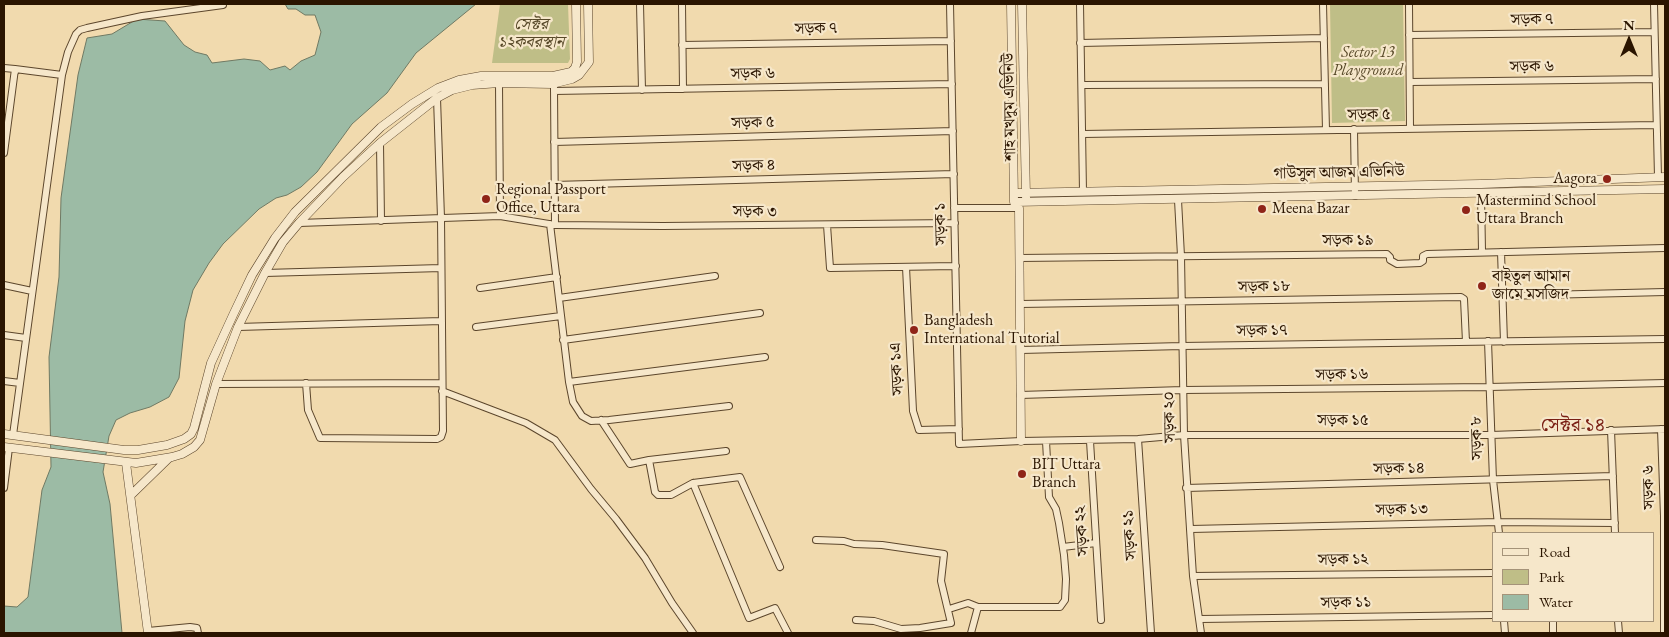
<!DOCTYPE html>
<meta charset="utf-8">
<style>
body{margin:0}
#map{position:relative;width:1669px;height:637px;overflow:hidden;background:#f1daae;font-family:"EB Garamond",serif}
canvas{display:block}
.frame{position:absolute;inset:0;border:5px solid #2b1500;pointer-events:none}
.legend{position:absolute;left:1492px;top:532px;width:162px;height:90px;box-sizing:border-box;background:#f6e7ca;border:1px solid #a59379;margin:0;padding:6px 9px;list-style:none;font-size:15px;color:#2b1500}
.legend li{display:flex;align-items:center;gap:10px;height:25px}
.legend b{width:25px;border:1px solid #a59379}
.north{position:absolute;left:1604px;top:15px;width:50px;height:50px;-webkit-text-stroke:4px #f6e7ca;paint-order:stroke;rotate:0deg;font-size:14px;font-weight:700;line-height:20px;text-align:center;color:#2b1500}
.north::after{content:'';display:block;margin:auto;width:18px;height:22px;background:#2b1500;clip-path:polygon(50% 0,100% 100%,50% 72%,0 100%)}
</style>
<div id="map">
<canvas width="1669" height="637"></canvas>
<div class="frame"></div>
<ul class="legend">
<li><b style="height:6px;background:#f6e7ca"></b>Road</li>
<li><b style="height:14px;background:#bfbe87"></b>Park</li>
<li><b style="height:14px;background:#9cbba5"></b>Water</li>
</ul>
<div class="north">N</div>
</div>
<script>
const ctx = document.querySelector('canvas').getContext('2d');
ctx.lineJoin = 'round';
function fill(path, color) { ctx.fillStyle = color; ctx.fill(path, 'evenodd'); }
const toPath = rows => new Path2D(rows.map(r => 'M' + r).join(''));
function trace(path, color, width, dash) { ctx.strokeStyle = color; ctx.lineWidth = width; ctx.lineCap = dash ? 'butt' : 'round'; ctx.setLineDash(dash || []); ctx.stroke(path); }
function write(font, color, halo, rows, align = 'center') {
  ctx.font = font + ' "EB Garamond","Noto Serif Bengali",serif'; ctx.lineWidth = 4.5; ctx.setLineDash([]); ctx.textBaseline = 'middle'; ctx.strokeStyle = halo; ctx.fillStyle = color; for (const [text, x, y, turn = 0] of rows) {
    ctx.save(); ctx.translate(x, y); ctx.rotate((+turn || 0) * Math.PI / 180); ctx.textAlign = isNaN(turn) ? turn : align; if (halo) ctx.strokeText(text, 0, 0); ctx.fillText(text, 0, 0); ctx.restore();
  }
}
const green = toPath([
 [500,4,568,4,570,59,568,63,492,63],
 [1330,4,1403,4,1405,121,1332,123]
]);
const water = toPath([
 [285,4,476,4,416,53,387,93,352,124,317,172,301,187,287,195,276,198,259,209,223,244,209,263,193,290,185,321,179,378,169,397,150,407,130,413,116,420,109,436,103,472,110,504,122,633,4,633,4,606,17,607,28,597,42,490,51,467,49,357,59,277,61,198,78,75,87,38,112,34,137,19,165,21,184,45,195,52,207,55,212,63,244,59,260,61,270,70,285,66,290,70,301,61,315,55,321,32,315,15,305,15,296,9,288,9,285,4]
]);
const minor = toPath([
 [640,4,642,90],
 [682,4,683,89],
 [950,4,959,444,1021,441,1138,439,1184,435,1491,435,1665,429],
 [1080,4,1083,192],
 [1323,4,1326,130],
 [1409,4,1410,128],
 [1654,4,1658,177],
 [1409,35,1654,32],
 [1080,43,1324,38],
 [682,45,951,41],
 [4,68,15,69,15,72],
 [1410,82,1656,79],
 [499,83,500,216],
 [1082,85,1325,84],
 [554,88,555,225],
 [554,91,952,84],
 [1354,129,1355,196],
 [1083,134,1656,125],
 [554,142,953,131],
 [380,143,381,221],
 [4,153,15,69,62,75],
 [554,185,954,174],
 [1481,194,1482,251],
 [1178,200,1181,256,1184,435,1193,576,1201,633],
 [954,208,1019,208],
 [299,223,500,216,555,225,663,226,955,223],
 [550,224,569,382,573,402,582,416,591,421,609,420,729,406],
 [827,225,830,268,956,266],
 [1501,252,1504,342],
 [1019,258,1387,254,1390,257,1390,260,1397,264,1420,263,1423,261,1423,256,1427,254,1665,248],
 [906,267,913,411,919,430,959,429],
 [265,273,441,268],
 [4,285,32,291],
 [480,288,557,277],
 [1503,296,1665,292],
 [559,298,715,276],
 [1020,304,1461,297,1464,299,1466,342],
 [238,327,441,321],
 [476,327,561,316],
 [4,335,26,338],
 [563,340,760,313],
 [1488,341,1493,480,1499,533],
 [1021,350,1182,346,1665,339],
 [4,381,20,383],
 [569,382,765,357],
 [306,383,308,410,320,438,437,439,441,437,443,431,441,218,437,98],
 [216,384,442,383],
 [442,391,526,423,555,440,591,489,616,519,645,558,672,603,693,633],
 [1020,395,1183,390,1489,387,1665,383],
 [601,420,630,464,649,460,726,451],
 [1661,429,1664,516,1664,633],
 [1611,430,1615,533],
 [13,435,62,75,68,52,76,34,80,30,87,28,142,16,223,5],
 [1138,439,1151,633],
 [1090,441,1101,620],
 [649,460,655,492,658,495,671,495,693,483,740,477,780,567],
 [693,483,749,618,775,608,788,633],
 [4,488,9,448],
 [1186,488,1613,476],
 [1191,529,1499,522,1615,523],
 [816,540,844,541,854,544,882,545,944,554,941,581,951,623,920,628,901,629,874,621,856,620],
 [1063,547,1096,543],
 [1193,576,1493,573],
 [949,609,968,603,978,607,1060,607,1065,600,1066,579,1064,555,1059,523,1056,509,1049,497,1046,441],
 [1200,619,1493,615],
 [1504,621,1505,633],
 [1553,621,1553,633],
 [1618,621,1619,633],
 [148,631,190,627,197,628,198,633],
 [971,633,978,607]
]);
const tertiary = toPath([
 [1011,4,1014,202,1019,208,1021,441],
 [1022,4,1026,197],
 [1014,193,1481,184,1665,177],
 [1014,202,1665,189],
 [4,434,124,450,138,450,167,445,184,439,191,434,194,428,211,363,233,315,252,275,275,238,295,212,381,127,412,104,438,88,459,80,481,76,553,76,571,72,575,68,577,62,576,4],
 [4,447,136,463,172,457,182,454,194,447,200,440,216,384,238,327,265,273,283,242,299,223,343,177,380,143,437,98,452,90,472,85,499,83,552,84,572,79,579,75,589,62,588,4],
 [126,463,148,633],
 [131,495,169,458]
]);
const markers = [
 [1607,179,5,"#8f2418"],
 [486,199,5,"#8f2418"],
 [1262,209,5,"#8f2418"],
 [1466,210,5,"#8f2418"],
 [1482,286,5,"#8f2418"],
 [914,330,5,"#8f2418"],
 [1022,474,5,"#8f2418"]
];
const streetNames = [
 ["সড়ক ৭",1532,20,-1],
 ["সড়ক ৭",816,29,-1],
 ["সড়ক ৬",1532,67,-1],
 ["সড়ক ৬",753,74,-1],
 ["শাহ মখদুম এভিনিউ",1010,107,-91],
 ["সড়ক ৫",1369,115,-1],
 ["সড়ক ৫",753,123,-2],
 ["সড়ক ৪",754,166,-2],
 ["গাউসুল আজম এভিনিউ",1339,173,-1],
 ["সড়ক ৩",755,212],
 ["সড়ক ১",941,224,-91],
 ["সড়ক ১৯",1348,241],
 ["সড়ক ১৮",1264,287,-1],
 ["সড়ক ১৭",1262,331,-1],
 ["সড়ক ১এ",897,369,-93],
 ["সড়ক ১৬",1342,375,-1],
 ["সড়ক ২০",1170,417,-91],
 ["সড়ক ১৫",1343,421],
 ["সড়ক ৮",1477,438,-92],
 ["সড়ক ১৪",1399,469,-1],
 ["সড়ক ৬",1649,487,-92],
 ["সড়ক ১৩",1402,510,-1],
 ["সড়ক ২২",1082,531,-94],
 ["সড়ক ২১",1130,535,-94],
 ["সড়ক ১২",1343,560,-1],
 ["সড়ক ১১",1346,603,-1]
];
const parkNames = [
 ["সেক্টর",531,25],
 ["১২কবরস্থান",531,43],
 ["Sector 13",1368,53],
 ["Playground",1368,71]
];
const poiNames = [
 ["Aagora",1597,179,"right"],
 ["Regional Passport",496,190],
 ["Office, Uttara",496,208],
 ["Mastermind School",1476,201],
 ["Uttara Branch",1476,219],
 ["Meena Bazar",1272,209],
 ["বাইতুল আমান",1492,277],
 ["জামে মসজিদ",1492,295],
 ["Bangladesh",924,321],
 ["International Tutorial",924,339],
 ["BIT Uttara",1032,465],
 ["Branch",1032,483]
];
const quarterNames = [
 ["সেক্টর ১৪",1573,426]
];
fill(green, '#bfbe87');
fill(water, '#9cbba5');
trace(water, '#6f7963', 1);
trace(minor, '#5c462c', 8);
trace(tertiary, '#5c462c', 9);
trace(minor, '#f6e7ca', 6);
trace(tertiary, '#f6e7ca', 8);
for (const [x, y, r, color] of markers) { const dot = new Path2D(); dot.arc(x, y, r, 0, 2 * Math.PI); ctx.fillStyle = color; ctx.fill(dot); trace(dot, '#f6e7ca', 2); }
write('16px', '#2b1500', '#f6e7ca', streetNames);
write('italic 16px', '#574828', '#f6e7ca', parkNames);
write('16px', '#2b1500', '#f6e7ca', poiNames, 'left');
write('19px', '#7a1f14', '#f6e7ca', quarterNames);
</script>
